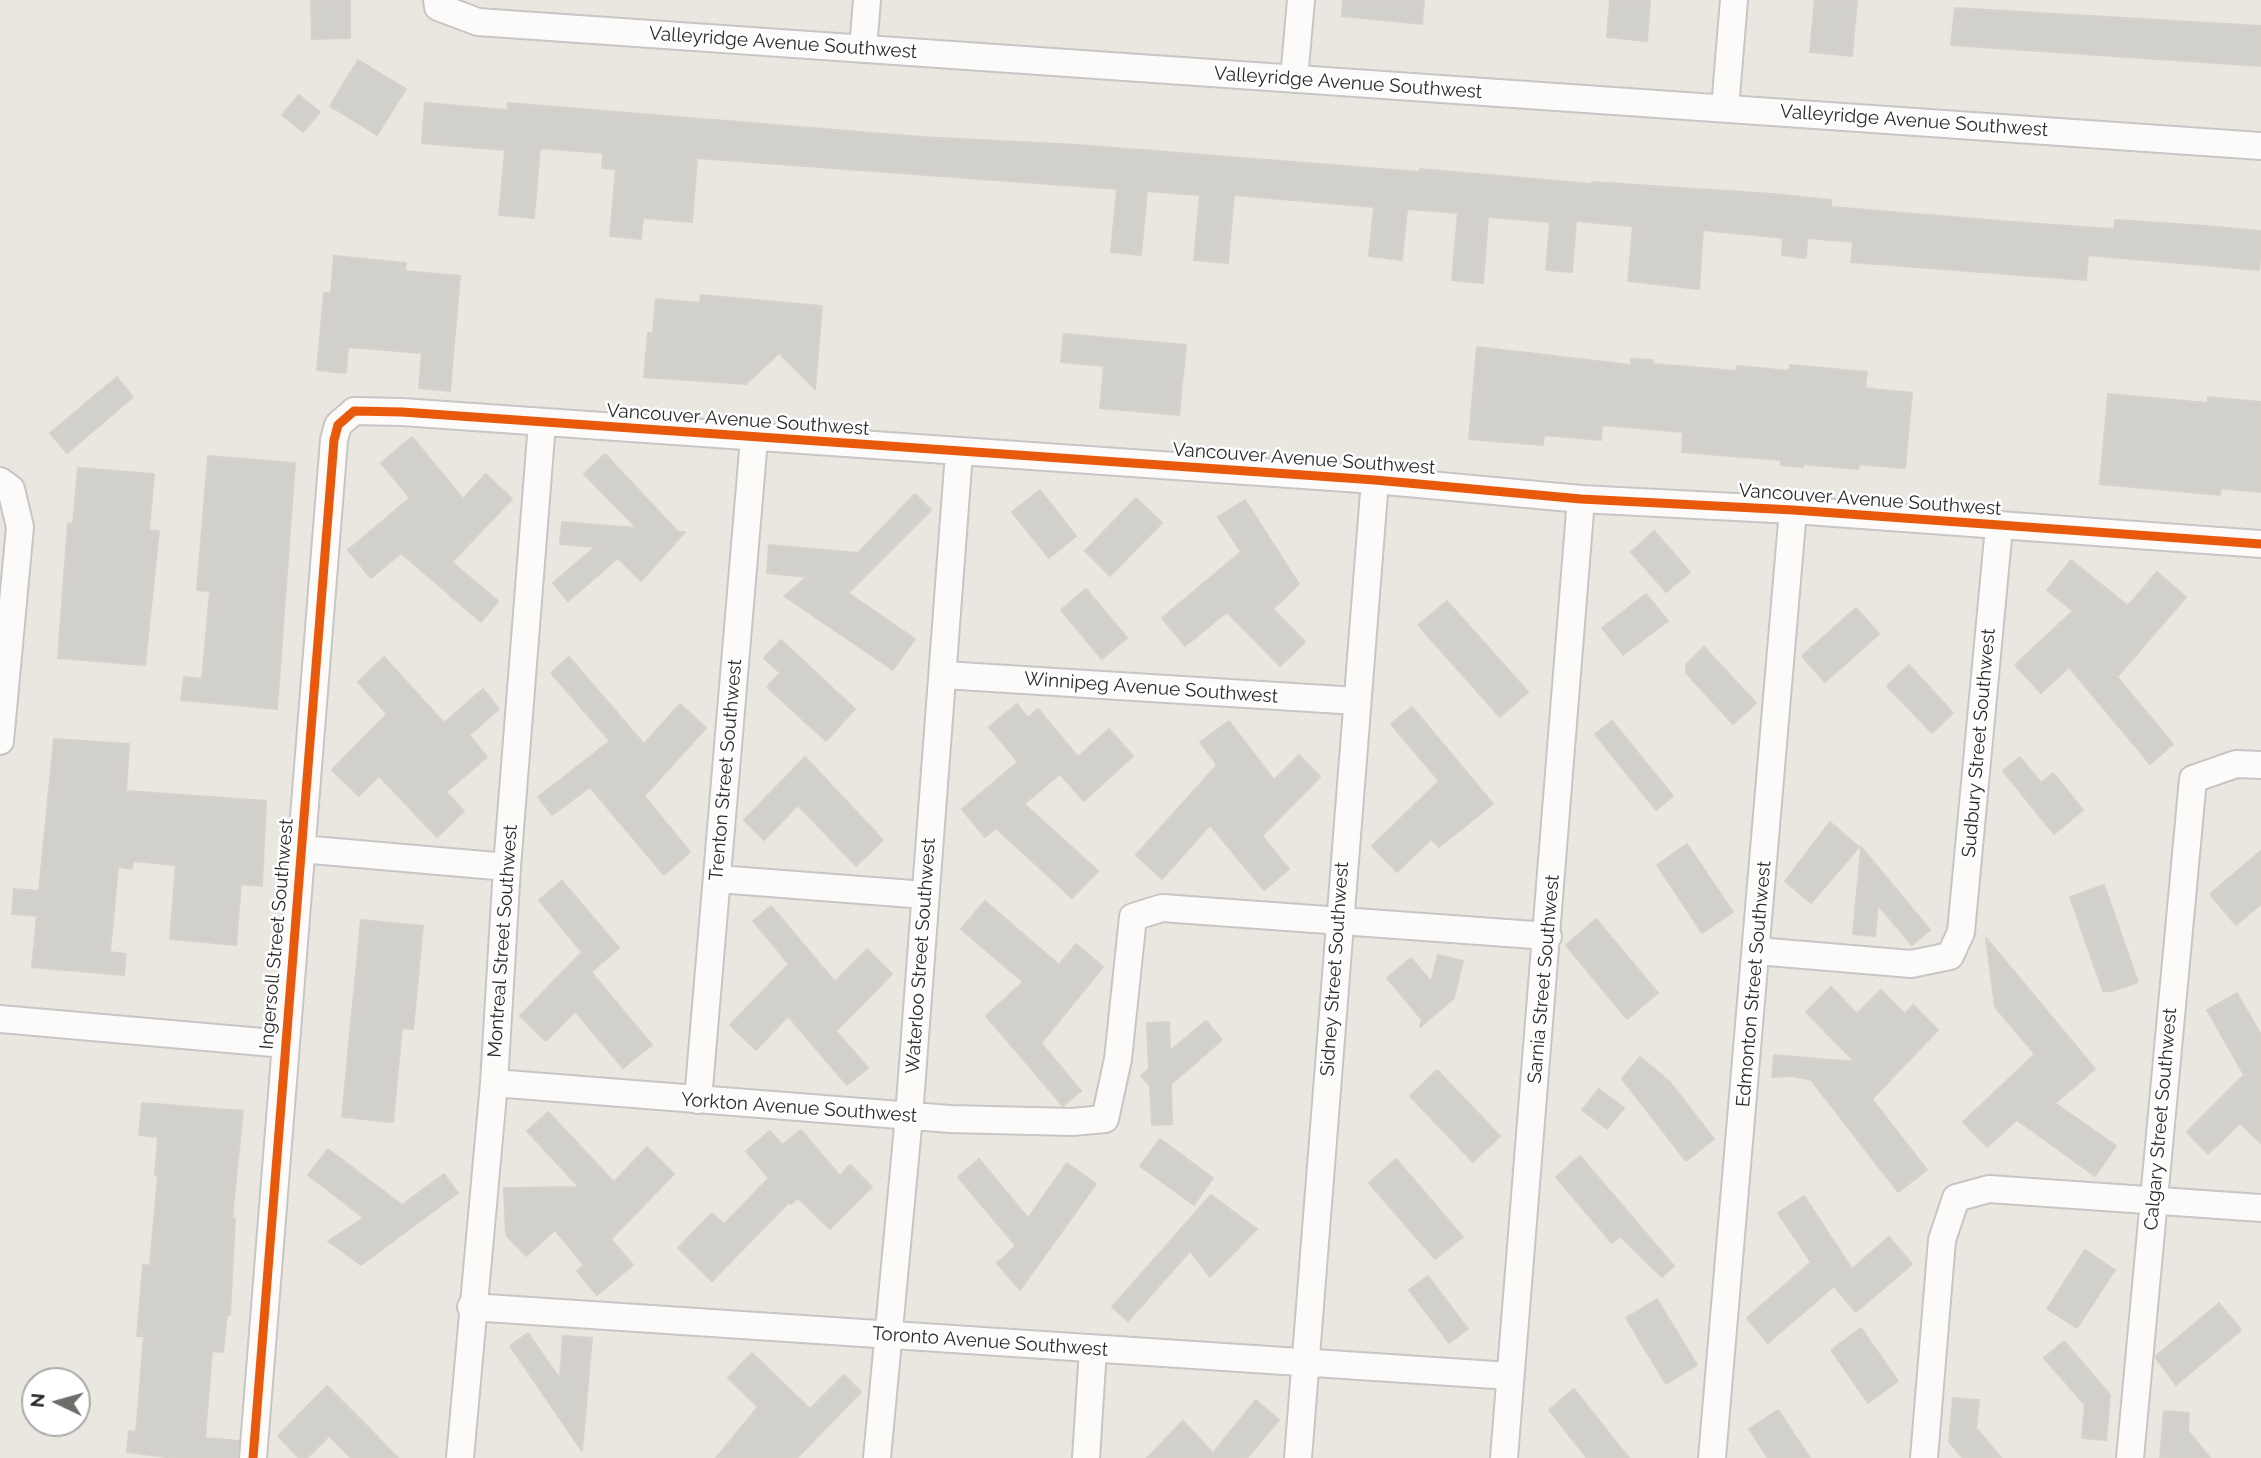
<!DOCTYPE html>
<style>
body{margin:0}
#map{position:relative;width:2261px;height:1458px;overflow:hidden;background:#eae7e0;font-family:Raleway,sans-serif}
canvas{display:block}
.north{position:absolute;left:21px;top:1367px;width:70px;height:70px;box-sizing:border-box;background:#fff;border:2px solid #aaa;border-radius:50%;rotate:275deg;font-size:19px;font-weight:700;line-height:28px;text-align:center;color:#2b2b2b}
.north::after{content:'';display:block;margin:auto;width:24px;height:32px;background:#6e6d6a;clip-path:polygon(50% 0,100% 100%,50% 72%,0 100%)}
</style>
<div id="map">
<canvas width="2261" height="1458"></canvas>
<div class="north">N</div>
</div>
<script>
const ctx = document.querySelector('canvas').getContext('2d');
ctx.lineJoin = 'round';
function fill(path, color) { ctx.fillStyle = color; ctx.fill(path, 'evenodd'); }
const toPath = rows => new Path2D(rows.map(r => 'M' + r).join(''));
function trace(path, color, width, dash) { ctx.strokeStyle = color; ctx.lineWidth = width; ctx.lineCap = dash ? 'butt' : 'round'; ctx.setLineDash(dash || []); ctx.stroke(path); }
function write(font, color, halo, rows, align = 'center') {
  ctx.font = font + ' Raleway,sans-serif'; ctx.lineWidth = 5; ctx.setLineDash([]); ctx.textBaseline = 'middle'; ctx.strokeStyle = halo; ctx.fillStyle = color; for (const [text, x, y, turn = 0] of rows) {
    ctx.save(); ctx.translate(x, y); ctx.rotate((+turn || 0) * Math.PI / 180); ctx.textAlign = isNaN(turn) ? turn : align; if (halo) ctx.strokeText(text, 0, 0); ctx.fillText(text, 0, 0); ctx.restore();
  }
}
const building = toPath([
 [311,0,350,0,350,38,312,39,311,0],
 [1343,0,1424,0,1422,24,1342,16,1343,0],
 [1610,0,1650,0,1647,41,1607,37,1610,0],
 [1815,0,1857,0,1852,56,1810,52,1815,0],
 [1955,8,2261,26,2261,66,1951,45,1955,8],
 [358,60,406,89,377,135,330,106,358,60],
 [299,95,320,112,303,132,282,115,299,95],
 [425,103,508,110,508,103,921,137,1078,145,1420,172,1420,169,1592,184,1592,182,1773,194,1831,200,1831,207,2025,223,2114,229,2115,220,2206,226,2261,231,2261,249,2259,270,2088,255,2086,280,1851,262,1853,242,1807,238,1806,258,1782,255,1783,238,1703,230,1699,289,1628,281,1633,226,1576,221,1572,272,1546,270,1550,222,1488,217,1483,283,1452,280,1458,213,1407,209,1402,260,1369,256,1374,207,1234,195,1228,263,1194,260,1200,195,1147,191,1141,255,1111,252,1117,189,697,158,692,222,643,218,641,239,610,236,616,169,602,168,603,153,540,148,534,218,499,215,505,150,422,143,425,103],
 [334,256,406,263,405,271,460,276,450,391,419,388,422,353,348,347,346,373,317,370,324,293,331,293,334,256],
 [701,295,822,306,815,389,779,353,746,384,644,377,648,333,653,333,656,299,700,303,701,295],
 [1064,334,1186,345,1179,415,1100,408,1104,366,1061,362,1064,334],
 [1477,347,1631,365,1631,359,1653,360,1653,364,1737,371,1737,366,1789,371,1790,365,1867,372,1865,388,1912,393,1905,468,1859,464,1858,469,1803,464,1803,467,1781,465,1781,460,1682,452,1683,432,1602,425,1601,440,1544,435,1543,445,1469,439,1477,347],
 [117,377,133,397,67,453,50,433,117,377],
 [2108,394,2208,403,2208,397,2261,402,2261,492,2221,488,2220,495,2100,484,2108,394],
 [412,437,463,499,486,474,512,499,452,562,498,601,481,622,401,553,371,578,348,550,410,498,381,463,412,437],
 [605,454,678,532,685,532,641,581,618,558,568,601,553,583,595,547,560,544,562,522,637,528,584,474,605,454],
 [208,456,295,463,277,709,181,700,184,677,202,679,210,591,197,590,208,456],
 [78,468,154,474,149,530,159,531,145,665,58,658,68,523,73,524,78,468],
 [1040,490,1076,536,1049,558,1012,512,1040,490],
 [915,494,931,510,848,593,915,639,893,670,784,596,807,577,767,573,769,545,858,553,915,494],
 [1136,498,1162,523,1110,576,1085,551,1136,498],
 [1245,500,1299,584,1273,609,1305,642,1280,666,1227,612,1185,646,1162,618,1241,552,1218,517,1245,500],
 [1654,531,1690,572,1666,592,1631,552,1654,531],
 [2071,560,2128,606,2157,572,2186,597,2117,677,2173,744,2150,764,2069,667,2041,693,2015,665,2073,611,2047,590,2071,560],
 [1086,589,1127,638,1102,659,1061,610,1086,589],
 [1646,594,1668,621,1623,655,1602,628,1646,594],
 [1447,601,1528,692,1500,717,1418,625,1447,601],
 [1856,608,1879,634,1825,682,1802,656,1856,608],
 [781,640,855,709,826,741,767,687,780,673,764,658,781,640],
 [1704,647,1756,703,1733,724,1686,673,1686,665,1704,647],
 [384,657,444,723,483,689,499,709,469,735,487,757,446,792,464,811,437,837,379,776,359,796,332,770,387,714,358,682,384,657],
 [569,657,644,744,680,704,706,728,644,796,690,852,664,875,590,787,552,815,538,797,610,741,551,673,569,657],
 [1909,665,1953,713,1932,733,1887,686,1909,665],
 [1017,704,1028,718,1038,709,1078,757,1109,729,1133,756,1084,801,1060,774,1024,804,1098,871,1072,898,996,828,985,837,962,809,1018,762,989,727,1017,704],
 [1412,707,1493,804,1439,847,1431,839,1397,872,1372,846,1439,781,1391,724,1412,707],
 [1229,721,1274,780,1299,755,1320,777,1262,836,1289,869,1264,890,1210,825,1162,879,1136,855,1217,765,1200,742,1229,721],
 [1612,721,1673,796,1656,810,1595,734,1612,721],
 [54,739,129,744,126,791,266,801,262,886,241,884,236,945,170,939,176,865,133,861,132,869,118,867,110,952,126,954,124,975,32,967,37,916,12,914,14,889,39,891,54,739],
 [805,757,883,840,856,866,798,805,764,840,744,820,805,757],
 [2020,757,2041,783,2053,773,2083,810,2054,834,2003,771,2020,757],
 [1830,822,1859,847,1811,903,1785,881,1830,822],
 [1687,844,1733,912,1702,933,1657,865,1687,844],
 [1861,847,1930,930,1912,945,1878,905,1875,936,1853,934,1861,847],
 [2261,851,2261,904,2236,925,2210,894,2261,851],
 [562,881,619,948,591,972,652,1045,623,1068,575,1011,546,1041,520,1016,582,952,539,900,562,881],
 [2104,885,2138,982,2112,991,2103,991,2070,897,2104,885],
 [985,901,1059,965,1076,944,1103,967,1041,1043,1081,1091,1063,1106,986,1016,1023,982,961,929,985,901],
 [771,906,835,982,867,949,892,974,836,1031,868,1068,847,1085,788,1016,756,1050,730,1025,789,964,753,921,771,906],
 [1596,919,1658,993,1627,1019,1566,945,1596,919],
 [361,920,423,926,413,1029,402,1028,393,1122,342,1117,361,920],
 [1986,938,2095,1069,2055,1103,2116,1146,2095,1176,2017,1120,1987,1147,1963,1122,2035,1054,1995,1007,1986,938],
 [1438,955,1463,961,1454,998,1420,1027,1422,1020,1387,978,1411,958,1431,982,1438,955],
 [1831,987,1857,1014,1881,990,1905,1014,1913,1005,1938,1030,1872,1099,1927,1170,1898,1192,1811,1080,1793,1076,1772,1077,1774,1055,1855,1062,1806,1012,1831,987],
 [2237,993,2261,1035,2261,1143,2240,1123,2208,1154,2187,1132,2244,1075,2207,1010,2237,993],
 [1206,1021,1222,1040,1171,1084,1172,1124,1152,1125,1150,1086,1141,1076,1149,1069,1147,1023,1169,1022,1170,1051,1206,1021],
 [1640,1057,1670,1082,1714,1139,1686,1161,1622,1079,1640,1057],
 [1437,1070,1500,1136,1473,1162,1410,1096,1437,1070],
 [1599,1089,1624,1108,1607,1129,1582,1110,1599,1089],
 [142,1103,243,1111,232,1218,235,1219,230,1315,227,1315,223,1352,212,1351,205,1438,239,1441,237,1458,174,1458,127,1452,129,1431,136,1432,144,1336,137,1336,143,1265,150,1266,158,1175,155,1175,158,1137,139,1135,142,1103],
 [548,1112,614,1182,647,1147,674,1174,611,1239,633,1265,597,1295,577,1271,584,1265,555,1230,526,1256,506,1235,504,1188,579,1187,527,1131,548,1112],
 [801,1130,840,1176,850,1165,872,1187,830,1229,798,1198,791,1204,789,1202,712,1281,678,1248,712,1213,724,1224,769,1178,746,1151,770,1131,782,1145,801,1130],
 [1160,1139,1213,1178,1194,1205,1140,1166,1160,1139],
 [328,1149,402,1205,444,1174,458,1193,361,1265,328,1241,364,1218,308,1175,328,1149],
 [1580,1156,1674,1266,1662,1277,1620,1236,1612,1243,1556,1177,1580,1156],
 [979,1159,1028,1218,1067,1163,1096,1184,1020,1290,997,1263,1016,1246,958,1177,979,1159],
 [1396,1159,1463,1237,1435,1259,1369,1183,1396,1159],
 [1211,1195,1257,1229,1210,1277,1190,1251,1128,1321,1112,1307,1211,1195],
 [1804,1196,1852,1269,1889,1237,1912,1264,1856,1312,1834,1286,1768,1343,1747,1318,1811,1262,1778,1213,1804,1196],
 [2085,1250,2115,1270,2077,1328,2047,1309,2085,1250],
 [1428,1276,1468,1329,1449,1343,1409,1290,1428,1276],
 [1657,1299,1697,1365,1666,1384,1626,1318,1657,1299],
 [2219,1303,2241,1330,2176,1385,2155,1357,2219,1303],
 [1861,1328,1898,1381,1868,1403,1831,1350,1861,1328],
 [528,1333,560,1379,563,1336,592,1338,582,1451,510,1346,528,1333],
 [2064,1341,2110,1395,2106,1440,2082,1438,2085,1405,2044,1358,2064,1341],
 [752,1353,810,1409,844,1375,861,1392,797,1458,716,1458,758,1407,728,1378,752,1353],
 [327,1386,366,1425,398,1458,351,1458,329,1436,307,1458,299,1458,278,1436,327,1386],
 [1574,1389,1629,1458,1587,1458,1549,1410,1574,1389],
 [1953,1398,1979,1400,1976,1428,2001,1458,1963,1458,1949,1442,1953,1398],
 [1256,1400,1279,1420,1247,1458,1147,1458,1183,1421,1213,1453,1256,1400],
 [1778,1410,1810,1458,1768,1458,1749,1429,1778,1410],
 [2164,1411,2189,1413,2188,1431,2210,1458,2160,1458,2164,1411]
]);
const minor = toPath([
 [437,0,438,7,478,22,2261,146],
 [863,49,867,0],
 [1294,79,1301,0],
 [1725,108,1734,0],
 [0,481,11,489,20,527,0,741],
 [944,675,1357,701],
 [301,849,507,867],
 [718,879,925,895],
 [1757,951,1911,964,1950,956,1961,932,1999,527],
 [0,1019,285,1044],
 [494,1083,950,1119,1072,1122,1105,1119,1118,1059,1133,917,1162,908,1548,936],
 [698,1100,754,439],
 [471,1307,1510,1376],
 [253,1458,334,440,338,425,354,411,402,412,1375,480,1581,499,1793,510,2261,544],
 [460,1458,494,1083,507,867,542,423],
 [877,1458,909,1116,959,453],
 [1086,1458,1093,1349],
 [1298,1458,1375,480],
 [1504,1458,1581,499],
 [1712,1458,1793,510],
 [1924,1458,1942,1240,1956,1198,1989,1189,2261,1208],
 [2130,1458,2193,779,2236,764,2261,765]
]);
const cycleway = toPath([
 [253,1458,334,440,338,425,354,411,402,412,1375,480,1581,499,1793,510,2261,544]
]);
const streetNames = [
 ["Valleyridge Avenue Southwest",783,43,4],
 ["Valleyridge Avenue Southwest",1348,83,4],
 ["Valleyridge Avenue Southwest",1914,121,4],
 ["Vancouver Avenue Southwest",738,420,4],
 ["Vancouver Avenue Southwest",1304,459,4],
 ["Vancouver Avenue Southwest",1870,500,4],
 ["Winnipeg Avenue Southwest",1151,688,4],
 ["Sudbury Street Southwest",1979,743,-85],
 ["Trenton Street Southwest",726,770,-85],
 ["Ingersoll Street Southwest",277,934,-85],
 ["Montreal Street Southwest",503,941,-86],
 ["Waterloo Street Southwest",921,956,-86],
 ["Sidney Street Southwest",1335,969,-86],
 ["Sarnia Street Southwest",1544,979,-85],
 ["Edmonton Street Southwest",1754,984,-85],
 ["Yorkton Avenue Southwest",799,1108,4],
 ["Calgary Street Southwest",2161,1119,-85],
 ["Toronto Avenue Southwest",990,1342,4]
];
fill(building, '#d2d0cb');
trace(building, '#d5d2cc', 2);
trace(minor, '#c7c6c5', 30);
trace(minor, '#fcfbfa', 26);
trace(cycleway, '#e8590c', 9);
write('19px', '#2b2b2b', '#fff', streetNames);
</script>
